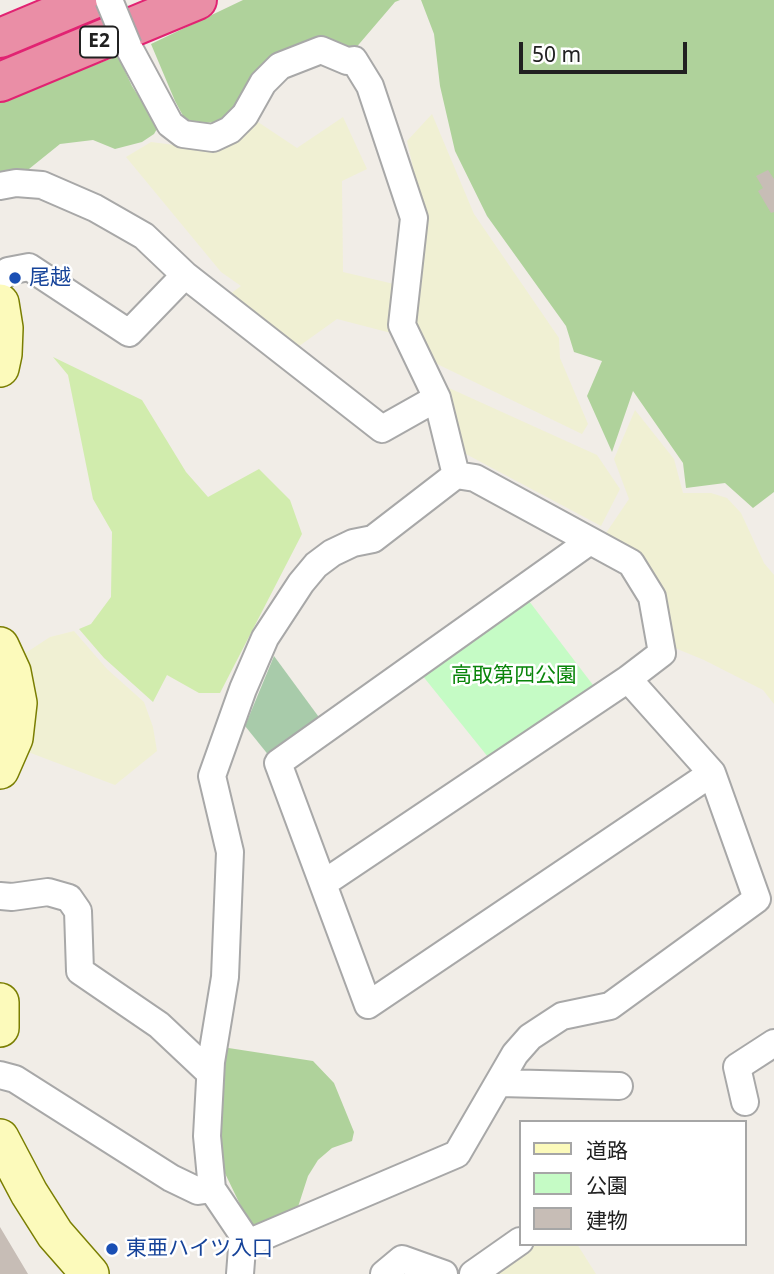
<!DOCTYPE html>
<meta charset="utf-8">
<style>
body{margin:0}
#map{position:relative;width:774px;height:1274px;overflow:hidden;background:#f1ede7;font-family:"Noto Sans","Noto Sans JP",sans-serif}
canvas{display:block}
.legend{position:absolute;left:519px;top:1120px;width:228px;height:126px;box-sizing:border-box;background:#fff;border:2px solid #a6a6a6;margin:0;padding:9px 12px;list-style:none;font-size:21px;color:#212121}
.legend li{display:flex;align-items:center;gap:14px;height:35px}
.legend b{width:35px;border:2px solid #a6a6a6}
.scale{position:absolute;left:519px;top:42px;width:168px;height:32px;box-sizing:border-box;border:4px solid #212121;border-top:0;padding-left:9px;font-size:21px;line-height:24px;white-space:nowrap;color:#212121;-webkit-text-stroke:5px #fff;paint-order:stroke}
</style>
<div id="map">
<canvas width="774" height="1274"></canvas>
<ul class="legend">
<li><b style="height:9px;background:#fcfabb"></b>道路</li>
<li><b style="height:19px;background:#c5fbc5"></b>公園</li>
<li><b style="height:19px;background:#c7bdb6"></b>建物</li>
</ul>
<div class="scale">50 m</div>
</div>
<script>
const ctx = document.querySelector('canvas').getContext('2d');
ctx.lineJoin = 'round';
function fill(path, color) { ctx.fillStyle = color; ctx.fill(path, 'evenodd'); }
const toPath = rows => new Path2D(rows.map(r => 'M' + r).join(''));
function trace(path, color, width, dash) { ctx.strokeStyle = color; ctx.lineWidth = width; ctx.lineCap = dash ? 'butt' : 'round'; ctx.setLineDash(dash || []); ctx.stroke(path); }
function write(font, color, halo, rows, align = 'center') {
  ctx.font = font + ' "Noto Sans","Noto Sans JP",sans-serif'; ctx.lineWidth = 5; ctx.setLineDash([]); ctx.textBaseline = 'middle'; ctx.strokeStyle = halo; ctx.fillStyle = color; for (const [text, x, y, turn = 0] of rows) {
    ctx.save(); ctx.translate(x, y); ctx.rotate((+turn || 0) * Math.PI / 180); ctx.textAlign = isNaN(turn) ? turn : align; if (halo) ctx.strokeText(text, 0, 0); ctx.fillText(text, 0, 0); ctx.restore();
  }
}
const farmland = toPath([
 [432,114,474,214,559,338,560,358,588,424,582,434,433,362,415,323,426,226,407,141],
 [343,117,367,169,342,181,343,272,394,284,395,334,337,319,295,349,226,297,241,286,221,272,126,157,151,142,214,150,258,122,297,148],
 [449,388,597,455,620,489,601,526,464,453],
 [635,410,674,459,683,493,711,493,727,498,741,513,764,563,774,575,774,704,763,690,704,660,670,646,604,536,629,499,614,459],
 [74,631,107,669,144,702,153,727,157,751,115,785,15,747,21,656,50,637],
 [533,1244,577,1244,596,1274,487,1274]
]);
const grass = toPath([
 [53,357,142,400,186,472,208,497,259,469,290,500,302,534,220,693,199,693,167,675,153,702,104,658,79,629,91,624,111,597,112,532,93,499,68,375]
]);
const forest = toPath([
 [243,0,400,0,395,2,354,50,318,43,224,121,188,125,175,101,151,44],
 [421,0,774,0,774,492,753,508,725,483,686,488,683,463,633,391,612,452,587,396,602,361,574,352,566,326,487,216,455,151,440,86,434,34],
 [118,56,132,86,158,127,154,134,142,142,115,149,93,140,60,144,24,173,0,179,0,101],
 [222,1047,313,1061,334,1083,354,1132,352,1141,332,1148,318,1160,308,1176,297,1210,259,1228,250,1225,220,1163,216,1140]
]);
const cemetery = toPath([
 [274,656,321,720,270,757,245,726]
]);
const park = toPath([
 [529,601,593,685,488,757,422,675]
]);
const building = toPath([
 [768,170,774,179,774,212,771,213,758,191,763,188,756,176],
 [0,1227,28,1274,0,1274]
]);
const street = toPath([
 [128,46,170,124,183,134,213,138,230,130,245,115,263,83,280,66,321,50,347,61,354,60,370,86,414,218,402,325,437,398,456,475],
 [0,186,16,183,42,185,95,208,144,236,185,275,382,429,437,398],
 [0,279,8,271,29,267,129,333,185,275],
 [590,541,278,763,368,1005,712,773],
 [0,896,12,897,48,892,69,898,78,911,80,971,159,1025,210,1073],
 [0,1075,15,1079,171,1178,198,1191,212,1189],
 [500,1083,619,1086],
 [745,1102,737,1067,774,1043],
 [243,1245,457,1154,515,1054,530,1037,562,1016,610,1006,757,899,712,773,628,679],
 [240,1274,243,1235,212,1189,207,1136,211,1062,225,977,230,852,212,776,243,689,265,638,301,583,316,565,332,553,353,543,373,539,456,475,475,478,631,563,652,597,662,653,628,679,324,883],
 [384,1274,402,1259,444,1274],
 [473,1274,520,1241]
]);
const secondary = toPath([
 [0,303,4,328,3,354,0,368],
 [0,646,12,672,18,703,14,738,0,770],
 [0,1002,0,1028],
 [0,1138,29,1193,55,1234,90,1274]
]);
const highway = toPath([
 [0,38,91,0],
 [0,82,197,0]
]);
const streetBridge = toPath([
 [109,0,128,46]
]);
const markers = [
 [15,278,7,"#1a4fb4"],
 [112,1249,7,"#1a4fb4"]
];
const shields = [
 [99,42,38]
];
const shieldNames = [
 ["E2",99,42]
];
const transitNames = [
 ["尾越",29,278],
 ["東亜ハイツ入口",126,1249]
];
const parkNames = [
 ["高取第四公園",514,676]
];
fill(farmland, '#f0f0d3');
fill(grass, '#d1ecad');
fill(forest, '#afd29b');
fill(cemetery, '#a8cbaa');
fill(park, '#c5fbc5');
fill(building, '#c7bdb6');
trace(street, '#a8a8a8', 30);
trace(secondary, '#7a7e02', 40);
trace(highway, '#e12372', 42);
trace(street, '#fff', 26);
trace(secondary, '#fcfabb', 37);
trace(highway, '#ea8ea6', 38);
trace(streetBridge, '#a8a8a8', 30, []);
trace(streetBridge, '#fff', 26);
for (const [x, y, r, color] of markers) { const dot = new Path2D(); dot.arc(x, y, r, 0, 2 * Math.PI); ctx.fillStyle = color; ctx.fill(dot); trace(dot, '#fff', 2.5); }
for (const [x, y, w] of shields) { const box = new Path2D(); box.roundRect(x - w / 2, y - 15.5, w, 31, 5); ctx.fillStyle = '#fff'; ctx.fill(box); trace(box, '#212121', 2); }
write('bold 19px', '#212121', null, shieldNames);
write('21px', '#164399', '#fff', transitNames, 'left');
write('21px', '#09850a', '#fff', parkNames);
</script>
